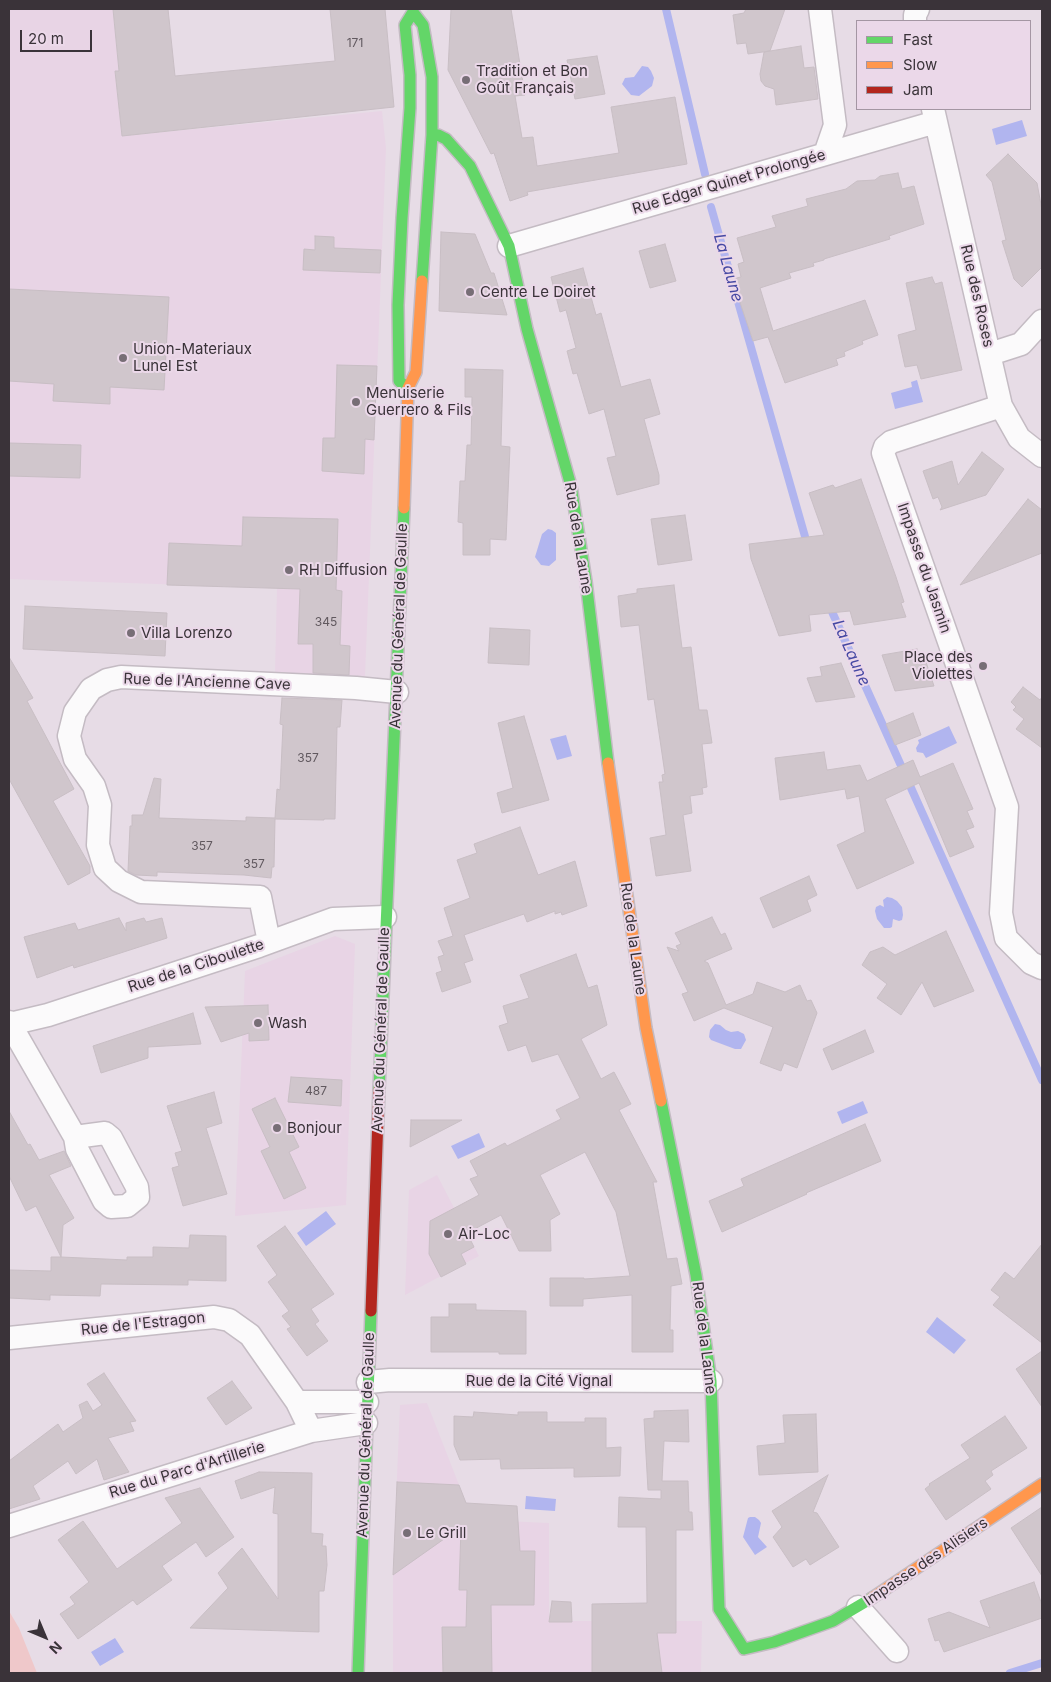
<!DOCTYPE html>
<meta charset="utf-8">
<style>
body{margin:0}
#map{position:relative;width:1051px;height:1682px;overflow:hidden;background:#e7dce6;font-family:Inter,sans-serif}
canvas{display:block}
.frame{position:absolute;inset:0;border:10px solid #3a3339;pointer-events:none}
.legend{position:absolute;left:856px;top:20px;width:175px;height:90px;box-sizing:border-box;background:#ebd8e9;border:1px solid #a496a3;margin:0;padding:6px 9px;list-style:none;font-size:15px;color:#3a3339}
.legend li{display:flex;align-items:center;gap:10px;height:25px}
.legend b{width:25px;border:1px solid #a496a3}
.north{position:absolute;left:20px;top:1612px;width:50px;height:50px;-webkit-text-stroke:4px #ebd8e9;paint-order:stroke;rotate:135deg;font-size:14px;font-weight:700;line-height:20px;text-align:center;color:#3a3339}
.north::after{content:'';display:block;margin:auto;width:18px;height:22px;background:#3a3339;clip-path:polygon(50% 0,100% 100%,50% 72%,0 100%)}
.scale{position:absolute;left:20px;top:30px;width:72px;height:22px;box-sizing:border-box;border:2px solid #3a3339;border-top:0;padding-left:6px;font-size:15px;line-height:18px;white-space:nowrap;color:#3a3339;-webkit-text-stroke:4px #ebd8e9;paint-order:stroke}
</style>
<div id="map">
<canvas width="1051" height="1682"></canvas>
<div class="frame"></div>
<ul class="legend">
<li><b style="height:6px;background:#63d668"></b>Fast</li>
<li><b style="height:6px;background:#ff974d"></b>Slow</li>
<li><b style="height:6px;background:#b3261e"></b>Jam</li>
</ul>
<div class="north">N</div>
<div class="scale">20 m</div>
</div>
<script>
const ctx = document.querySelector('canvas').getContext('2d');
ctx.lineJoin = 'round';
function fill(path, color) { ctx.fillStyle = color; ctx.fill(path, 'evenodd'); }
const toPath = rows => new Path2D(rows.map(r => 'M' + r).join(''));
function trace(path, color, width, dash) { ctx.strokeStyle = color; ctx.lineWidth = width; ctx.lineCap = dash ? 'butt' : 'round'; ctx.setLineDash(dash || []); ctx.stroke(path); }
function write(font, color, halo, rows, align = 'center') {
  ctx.font = font + ' Inter,sans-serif'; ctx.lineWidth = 4; ctx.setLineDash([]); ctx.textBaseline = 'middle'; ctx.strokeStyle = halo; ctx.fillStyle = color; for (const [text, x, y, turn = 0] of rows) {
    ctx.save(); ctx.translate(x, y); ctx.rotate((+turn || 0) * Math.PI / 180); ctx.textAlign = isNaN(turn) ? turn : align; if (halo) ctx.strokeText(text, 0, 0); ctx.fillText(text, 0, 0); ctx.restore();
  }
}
const built = toPath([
 [9,9,113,9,119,71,115,71,122,136,382,111,386,148,365,676,275,674,277,588,9,579],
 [335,936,355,944,346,1205,235,1216,245,971],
 [437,1175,479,1256,405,1295,409,1190],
 [427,1403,461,1490,460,1519,549,1523,549,1621,702,1621,701,1673,393,1673,393,1573,400,1405]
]);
const green = toPath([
 [9,1611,19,1628,37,1673,9,1673]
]);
const water = toPath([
 [642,66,648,67,651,71,654,78,652,86,639,96,631,95,622,84,625,78,634,77],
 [1022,120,1027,136,996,145,992,129],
 [917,380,923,402,895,409,891,393,912,387,911,382],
 [548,529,552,530,556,533,556,560,549,566,541,565,535,557,542,534],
 [949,726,957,743,926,758,923,753,917,752,916,748,919,743,918,740],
 [566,735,572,756,557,760,550,739],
 [887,897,892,898,897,901,902,907,903,915,902,920,899,921,893,919,892,927,890,928,884,928,877,919,875,911,876,907,880,905,884,907,883,900],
 [715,1024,720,1025,726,1030,731,1032,738,1031,744,1034,746,1040,741,1049,735,1049,711,1040,709,1037,710,1030],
 [863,1101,868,1113,842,1124,837,1112],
 [479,1133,485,1147,458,1159,451,1146],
 [326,1211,336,1224,306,1246,297,1233],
 [937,1317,966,1340,954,1354,926,1332],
 [526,1496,556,1499,555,1511,525,1509],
 [750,1517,755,1517,759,1520,761,1523,758,1537,767,1547,755,1555,743,1537,748,1518],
 [115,1638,124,1652,100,1666,91,1652]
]);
const stream = toPath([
 [666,9,705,174],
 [711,207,808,547],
 [829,605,1042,1080],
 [1010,1673,1042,1663]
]);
const building = toPath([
 [113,9,168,9,175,76,335,61,330,9,385,9,394,107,122,136,115,71,119,71,113,9],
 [451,9,511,9,525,95,515,96,522,138,533,137,537,166,619,153,611,107,675,97,687,164,527,192,528,195,510,201,494,153,491,154,448,70,451,9],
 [746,9,785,9,770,51,748,54,746,43,737,44,733,15,744,13,746,9],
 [801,46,804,68,814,67,818,99,776,105,774,89,765,86,761,81,760,74,764,52,801,46],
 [597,56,605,94,575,99,567,60,597,56],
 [1008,154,1037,183,1042,210,1042,267,1022,287,1014,279,1002,241,1006,240,992,182,986,175,1008,154],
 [898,173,902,189,914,186,924,224,889,236,890,239,824,259,824,260,813,263,814,266,789,273,791,278,760,288,773,331,865,300,878,335,862,341,863,344,844,352,845,356,836,359,838,365,785,383,768,337,753,341,732,279,741,277,738,264,744,262,737,238,776,227,772,216,808,206,806,199,846,189,857,181,875,180,880,176,898,173],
 [441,232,475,234,491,273,494,273,507,315,439,311,441,232],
 [315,236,334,237,334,248,381,250,380,273,303,270,304,249,315,250,315,236],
 [665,244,676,281,650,288,639,251,665,244],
 [583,268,596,315,601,313,621,387,650,379,660,414,644,419,659,475,659,484,617,495,607,458,616,456,604,409,589,414,577,373,573,374,567,351,576,348,566,310,560,312,551,277,583,268],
 [932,277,935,284,942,282,962,370,921,379,917,365,905,367,898,335,916,330,906,283,932,277],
 [9,289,169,297,164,390,110,387,110,404,53,401,54,384,9,381,9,289],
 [337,365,377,366,374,440,365,439,364,474,322,471,323,438,335,438,337,365],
 [465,369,503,370,501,446,510,447,506,540,490,539,490,555,463,555,463,523,458,522,460,481,465,481,467,445,471,445,472,397,465,397,465,369],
 [9,443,81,445,80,478,9,476,9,443],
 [982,452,1004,469,986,495,940,510,942,507,938,497,933,499,923,471,952,461,958,485,982,452],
 [861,479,896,577,904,602,901,603,906,617,854,625,850,611,809,615,811,631,779,636,751,559,749,544,824,535,809,493,833,485,835,488,861,479],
 [1028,499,1042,510,1042,553,960,585,1028,499],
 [685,515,692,560,658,565,651,519,685,515],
 [243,517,338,519,336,590,342,591,340,645,350,646,349,675,313,673,313,644,298,644,300,589,167,585,169,543,242,546,243,517],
 [674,585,682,648,691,647,699,710,707,710,712,743,702,744,707,787,702,788,703,794,690,796,692,813,683,815,691,871,656,876,650,838,666,835,659,782,663,782,662,775,665,774,654,699,648,700,639,625,621,627,618,596,637,593,637,589,674,585],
 [25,606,167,613,165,656,23,649,25,606],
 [490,628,530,630,529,665,488,663,490,628],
 [917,649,921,661,925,659,934,686,895,691,882,655,917,649],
 [9,657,33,698,27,701,74,789,53,801,90,866,90,873,68,885,9,779,9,657],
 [841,663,855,697,816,702,807,678,822,676,820,667,841,663],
 [1023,687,1040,700,1042,697,1042,748,1016,729,1024,719,1013,710,1016,707,1011,702,1023,687],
 [282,698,342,700,340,727,337,727,335,819,324,819,324,820,275,819,274,867,272,867,271,878,244,875,157,872,157,876,136,875,128,871,130,826,132,826,132,815,143,815,154,778,161,779,159,818,246,821,246,817,275,818,277,789,280,790,283,725,280,724,282,698],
 [913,713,921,735,895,745,886,724,913,713],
 [524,716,549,800,502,813,497,793,513,788,498,723,524,716],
 [824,752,827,770,860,765,867,781,913,760,920,777,953,763,973,809,967,811,974,827,966,830,974,847,950,857,919,783,885,799,914,863,857,889,837,845,865,832,859,796,847,799,845,789,780,800,775,758,824,752],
 [520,827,538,875,575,861,587,906,562,915,561,912,555,914,555,911,527,922,524,914,464,935,473,960,464,963,471,982,442,992,436,973,442,971,438,957,444,955,438,941,453,936,444,908,470,898,457,860,477,853,474,844,520,827],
 [809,876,817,895,807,900,811,911,773,928,760,898,809,876],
 [712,917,721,935,725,933,732,949,704,961,708,963,726,1005,753,994,757,982,785,992,800,985,807,1001,811,1000,817,1013,797,1068,784,1063,781,1071,760,1063,773,1027,724,1008,694,1021,682,994,688,992,667,947,679,951,676,946,681,944,675,933,712,917],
 [119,918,126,931,126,923,144,918,146,922,162,918,167,938,74,968,73,965,37,978,24,937,75,923,78,930,119,918],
 [946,931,974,991,934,1007,922,982,901,1015,877,998,887,984,862,965,870,952,883,947,895,955,946,931],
 [576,954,588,988,597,985,607,1025,581,1039,601,1079,614,1072,631,1104,619,1110,657,1182,653,1182,667,1259,677,1258,682,1284,671,1286,670,1330,673,1330,673,1352,632,1352,632,1295,583,1299,583,1306,550,1306,550,1278,584,1278,584,1279,630,1276,616,1212,585,1152,540,1175,560,1214,550,1220,551,1251,519,1251,501,1215,467,1233,474,1247,461,1254,466,1264,441,1277,429,1254,430,1221,479,1195,470,1179,478,1176,470,1161,505,1143,507,1146,561,1119,556,1110,580,1098,558,1054,532,1062,526,1045,508,1051,499,1026,508,1023,503,1006,529,998,520,975,576,954],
 [268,1005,269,1040,249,1041,249,1033,221,1042,205,1007,268,1005],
 [193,1013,201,1044,148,1047,148,1058,101,1073,93,1046,193,1013],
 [865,1030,874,1052,832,1070,823,1049,865,1030],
 [291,1077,342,1080,341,1106,288,1102,291,1077],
 [214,1092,222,1123,206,1128,227,1194,183,1206,172,1168,179,1166,175,1153,182,1151,167,1106,214,1092],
 [275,1098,299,1147,289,1152,306,1188,284,1199,261,1151,270,1147,252,1109,275,1098],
 [9,1111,28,1145,30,1144,39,1160,64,1151,71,1166,49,1175,74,1218,63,1225,61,1257,127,1260,127,1257,153,1257,153,1247,189,1248,190,1235,226,1236,226,1281,188,1280,188,1285,101,1284,100,1296,50,1295,50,1300,9,1298,9,1270,51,1271,51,1257,61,1257,36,1206,26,1211,9,1176,9,1111],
 [411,1120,462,1120,410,1147,411,1120],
 [865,1124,881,1161,806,1193,807,1194,722,1232,709,1201,744,1186,741,1179,865,1124],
 [285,1226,334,1294,311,1309,319,1321,315,1324,328,1341,307,1356,287,1329,291,1327,282,1316,289,1311,268,1282,277,1275,257,1246,285,1226],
 [1042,1244,1042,1343,993,1305,1000,1297,991,1290,1005,1272,1014,1279,1042,1244],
 [449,1304,476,1304,476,1310,526,1311,526,1354,499,1354,499,1352,431,1352,431,1317,449,1317,449,1304],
 [1042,1351,1042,1407,1016,1369,1042,1351],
 [104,1373,136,1421,130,1422,134,1431,108,1438,129,1472,104,1480,97,1459,76,1474,68,1461,33,1486,40,1499,9,1509,9,1461,58,1424,63,1432,83,1418,79,1405,87,1401,93,1411,102,1405,87,1384,104,1373],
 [232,1381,252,1408,226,1425,207,1398,232,1381],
 [688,1410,689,1442,664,1441,662,1481,688,1481,689,1512,692,1512,693,1530,676,1530,676,1633,657,1633,662,1673,592,1673,592,1604,647,1603,646,1527,618,1527,619,1497,661,1499,661,1490,648,1490,644,1419,654,1418,654,1411,688,1410],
 [474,1412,518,1415,518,1412,547,1412,547,1422,585,1422,585,1418,606,1418,606,1448,621,1447,620,1476,574,1477,574,1468,501,1469,500,1459,460,1460,454,1445,454,1416,473,1417,474,1412],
 [816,1414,818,1472,759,1475,757,1446,785,1443,783,1415,816,1414],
 [1005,1416,1027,1448,991,1471,993,1475,985,1481,991,1489,946,1520,925,1489,930,1485,929,1484,970,1458,961,1445,1005,1416],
 [259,1472,312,1473,311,1533,323,1534,322,1546,326,1546,327,1565,324,1591,319,1591,319,1632,190,1628,228,1588,218,1573,242,1548,278,1599,278,1514,273,1513,275,1487,241,1499,235,1481,259,1472],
 [828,1475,813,1512,817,1513,839,1547,810,1565,806,1559,793,1567,773,1537,782,1527,772,1511,828,1475],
 [397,1482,459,1485,466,1503,517,1506,520,1551,535,1551,534,1605,491,1605,492,1673,443,1673,442,1627,466,1627,467,1590,459,1590,461,1527,393,1575,397,1482],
 [200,1488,234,1537,206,1557,196,1542,162,1566,172,1580,137,1605,133,1600,78,1639,60,1614,75,1604,70,1597,89,1582,58,1540,83,1521,117,1569,182,1523,165,1498,200,1488],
 [1042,1507,1042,1576,1011,1528,1042,1507],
 [1034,1582,1042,1605,1042,1618,944,1652,939,1640,935,1641,928,1619,949,1612,990,1628,980,1601,1034,1582],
 [552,1601,571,1602,572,1622,549,1622,552,1601]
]);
const street = toPath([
 [820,9,835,125,825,154],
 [915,21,915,15,918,9],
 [933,109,1001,406,1019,438,1042,456],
 [509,246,936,122],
 [990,354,1021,344,1042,321],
 [1001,406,891,442,885,447,883,453,1007,807,1001,913,1006,938,1031,963,1042,968],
 [269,942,260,897,141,892,119,881,105,868,98,845,100,805,94,786,75,759,69,736,75,712,91,689,107,680,121,677,356,688,397,692],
 [9,1022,10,1024,48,1015,259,946,333,919,385,917],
 [9,1025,10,1024,75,1137,77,1149,104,1201,111,1207,127,1206,138,1197,137,1187,111,1138,105,1133,75,1137],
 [9,1338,214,1317,229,1320,250,1335,297,1402,311,1431],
 [368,1382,390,1380,711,1381],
 [297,1402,367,1402],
 [9,1526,311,1431,366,1423],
 [858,1607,897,1651]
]);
const fast = toPath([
 [413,12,423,25,432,77,432,135,422,281],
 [432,135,438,135,446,139,470,166,509,246,527,329,571,486,586,581,608,763],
 [405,386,399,381,398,305,402,218,410,108,410,75,405,25,413,12,413,9],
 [379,1090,404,508],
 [661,1101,696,1275,711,1381,719,1609,744,1649,774,1642,833,1621,872,1598],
 [358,1673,371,1311]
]);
const slow = toPath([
 [404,508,408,388,416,372,422,281],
 [608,763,646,1028,661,1101],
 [872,1598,1042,1484]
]);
const jam = toPath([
 [371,1311,379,1090]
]);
const markers = [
 [466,80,5,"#776e76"],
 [470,292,5,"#776e76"],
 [123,358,5,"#776e76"],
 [356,402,5,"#776e76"],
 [289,570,5,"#776e76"],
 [131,633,5,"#776e76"],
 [983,666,5,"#776e76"],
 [258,1023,5,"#776e76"],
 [277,1128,5,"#776e76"],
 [448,1234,5,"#776e76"],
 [407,1533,5,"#776e76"]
];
const numberNames = [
 ["171",355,43],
 ["345",326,622],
 ["357",308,758],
 ["357",202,846],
 ["357",254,864],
 ["487",316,1091]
];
const poiNames = [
 ["Tradition et Bon",476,71],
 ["Goût Français",476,88],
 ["Centre Le Doiret",480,292],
 ["Union-Materiaux",133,349],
 ["Lunel Est",133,366],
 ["Menuiserie",366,393],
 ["Guerrero & Fils",366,410],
 ["RH Diffusion",299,570],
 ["Villa Lorenzo",141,633],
 ["Place des",973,657,"right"],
 ["Violettes",973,674,"right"],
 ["Wash",268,1023],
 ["Bonjour",287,1128],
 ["Air-Loc",458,1234],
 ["Le Grill",417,1533]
];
const streetNames = [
 ["Rue Edgar Quinet Prolongée",729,182,-16],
 ["Rue des Roses",977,296,77],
 ["Rue de la Laune",578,538,81],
 ["Impasse du Jasmin",924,568,71],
 ["Avenue du Général de Gaulle",399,626,-88],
 ["Rue de l'Ancienne Cave",207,682,2],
 ["Rue de la Laune",633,939,82],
 ["Rue de la Ciboulette",196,966,-18],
 ["Avenue du Général de Gaulle",381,1030,-88],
 ["Rue de l'Estragon",143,1324,-6],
 ["Rue de la Laune",704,1338,83],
 ["Rue de la Cité Vignal",539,1381],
 ["Avenue du Général de Gaulle",366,1435,-88],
 ["Rue du Parc d'Artillerie",187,1470,-17],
 ["Impasse des Alisiers",926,1562,-34]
];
const waterNames = [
 ["La Laune",728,268,74],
 ["La Laune",851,653,66]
];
fill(built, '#e8d4e5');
fill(green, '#efc8ca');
fill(water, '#b1b5ef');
trace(stream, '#b1b5ef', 8);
fill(building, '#d0c6cc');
trace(building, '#c8bec4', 1);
trace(street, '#c4bbc3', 25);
trace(fast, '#c4bbc3', 14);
trace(slow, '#c4bbc3', 14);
trace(jam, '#c4bbc3', 14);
trace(street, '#fbfafb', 22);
trace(fast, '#63d668', 11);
trace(slow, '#ff974d', 11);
trace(jam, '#b3261e', 11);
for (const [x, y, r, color] of markers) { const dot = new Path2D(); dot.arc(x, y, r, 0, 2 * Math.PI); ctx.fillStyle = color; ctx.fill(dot); trace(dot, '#ebd8e9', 2); }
write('12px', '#61595f', null, numberNames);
write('15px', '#3a3339', '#ebd8e9', poiNames, 'left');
write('15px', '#3a3339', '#ebd8e9', streetNames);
write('italic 16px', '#4548a3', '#ebd8e9', waterNames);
</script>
